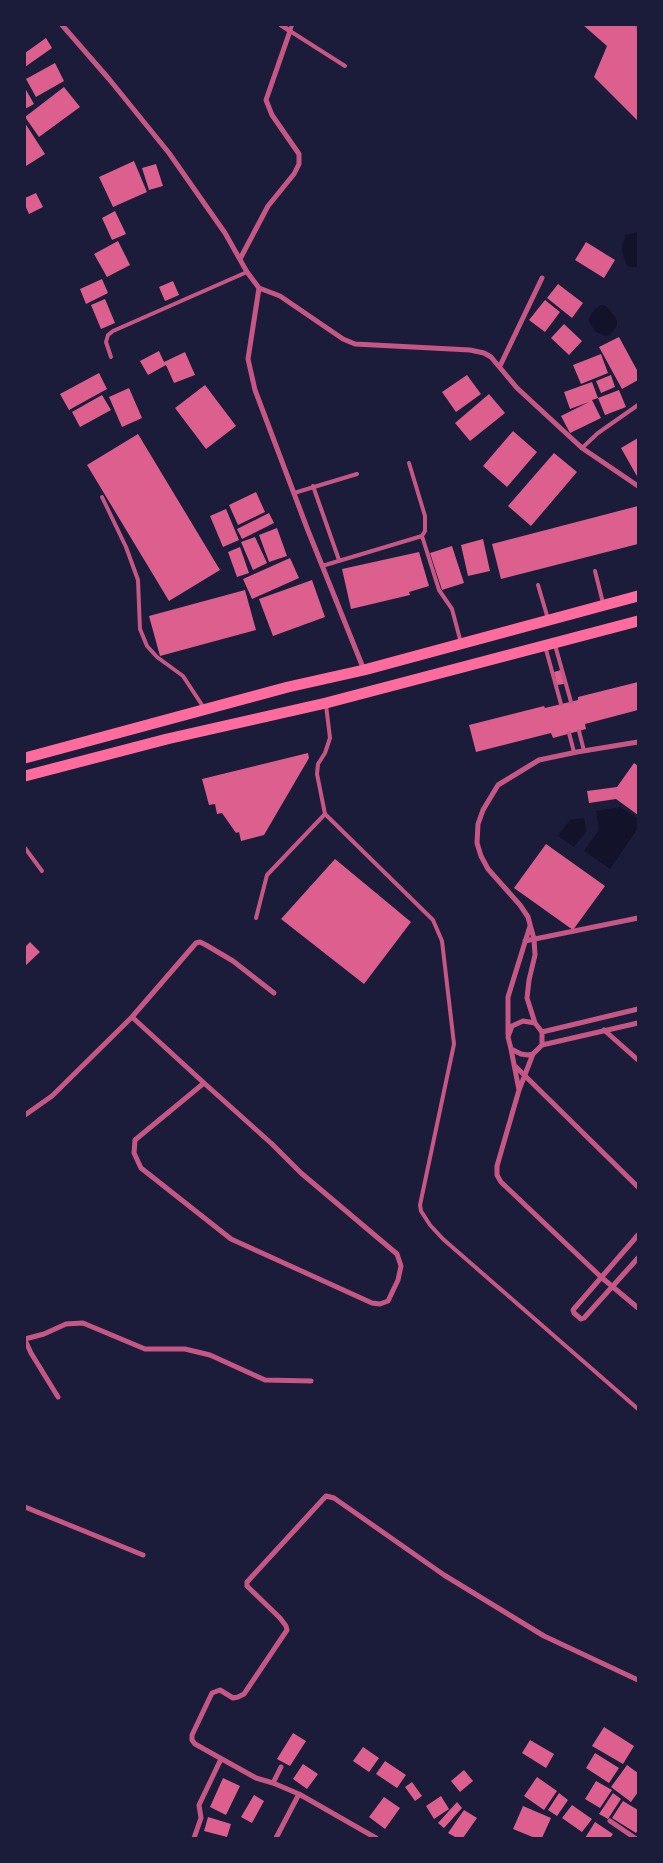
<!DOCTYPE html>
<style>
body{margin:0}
#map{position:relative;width:663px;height:1863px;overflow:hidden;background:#1b1b3a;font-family:Signika,sans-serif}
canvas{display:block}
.frame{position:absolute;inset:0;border:26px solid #1b1b3a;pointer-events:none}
</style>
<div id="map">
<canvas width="663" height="1863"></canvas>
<div class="frame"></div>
</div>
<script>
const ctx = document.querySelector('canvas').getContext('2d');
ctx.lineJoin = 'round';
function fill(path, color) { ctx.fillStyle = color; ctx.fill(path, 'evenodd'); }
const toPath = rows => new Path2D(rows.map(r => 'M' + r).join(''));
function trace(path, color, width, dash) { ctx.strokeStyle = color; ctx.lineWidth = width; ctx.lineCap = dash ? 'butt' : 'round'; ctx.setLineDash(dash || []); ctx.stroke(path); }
const water = toPath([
 [638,232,638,267,630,267,626,264,624,258,622,251,623,242,626,235],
 [600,305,606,306,615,317,617,321,617,326,610,335,606,336,596,332,589,322,589,318,595,309],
 [620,807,638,819,638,828,610,869,584,851,599,830,596,811],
 [584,818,586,831,574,847,558,836,570,820]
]);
const building = toPath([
 [583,25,638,25,638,121,594,77,607,46],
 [46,38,52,48,25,67,25,53],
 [55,63,64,81,36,97,26,79],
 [64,87,80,107,39,137,25,117],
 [25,88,34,104,25,109],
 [25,123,45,154,26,166,25,164],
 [134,161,147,192,113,207,99,177],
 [156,164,163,186,149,190,142,168],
 [36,193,43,207,29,214,25,205,25,198],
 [115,211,126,234,112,240,102,218],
 [118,241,130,265,107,277,94,254],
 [586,242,615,260,604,278,575,260],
 [102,279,108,293,86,304,80,289],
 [173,281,179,295,165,301,159,287],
 [558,284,583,303,572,318,547,298],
 [105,299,115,323,101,329,91,305],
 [545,300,560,312,545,332,529,320],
 [564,324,582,341,569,355,551,338],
 [619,337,638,372,638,380,622,389,599,347],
 [159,351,164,362,185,352,195,375,174,383,166,365,148,375,140,361],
 [601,354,608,373,581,384,573,365],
 [99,373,107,389,69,410,60,394],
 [467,375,481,394,456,412,442,392],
 [611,375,615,387,601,393,596,381],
 [592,382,598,398,592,400,601,418,570,433,561,416,589,402,570,409,564,392],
 [205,385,236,426,206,449,175,408],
 [129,388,142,418,122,427,109,397],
 [619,390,626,407,605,415,598,398],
 [489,394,505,413,470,441,455,423],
 [102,395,111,410,80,427,72,412],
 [513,431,537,452,507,487,483,466],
 [138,434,220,570,169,601,87,465],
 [638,438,638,478,621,448],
 [554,453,577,472,531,526,508,506],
 [256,492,265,512,238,525,229,505],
 [638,506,638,544,501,579,492,544],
 [226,509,239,540,223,547,210,516],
 [269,513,274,523,242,539,237,529],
 [277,528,287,556,269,562,259,535],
 [255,537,267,563,253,570,241,542],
 [483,539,490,571,468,576,461,545],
 [452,546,464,583,442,590,430,553],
 [240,547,249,573,237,577,228,552],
 [419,552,429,586,409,592,410,595,351,609,342,569],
 [290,558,299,578,252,599,243,579],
 [312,580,325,617,273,636,259,599],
 [245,590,256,630,160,656,149,616],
 [561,670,564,684,557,685,554,672],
 [638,682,638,710,585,724,586,729,579,731,553,738,551,733,476,752,469,725,544,706,545,708,578,700,578,697],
 [308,753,309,758,264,835,241,841,239,832,236,833,222,813,217,814,215,804,209,805,202,779],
 [634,763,638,766,638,815,616,799,589,803,587,791,617,787],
 [546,844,605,886,573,930,514,888],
 [335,859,411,922,364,984,281,919],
 [30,942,40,952,25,966,25,947],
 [604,1727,634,1746,623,1764,592,1746],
 [293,1733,306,1741,290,1766,277,1759],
 [530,1740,554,1754,546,1768,522,1753],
 [363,1747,379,1758,369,1772,353,1761],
 [595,1753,619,1768,609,1783,586,1768],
 [385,1761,406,1775,397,1788,376,1774],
 [303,1764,318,1774,307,1789,293,1779],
 [627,1765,638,1773,638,1792,631,1802,611,1787],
 [464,1770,473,1781,460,1792,451,1781],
 [537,1777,557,1791,544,1810,524,1796],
 [223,1778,240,1786,226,1815,210,1807],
 [596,1781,612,1790,600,1808,585,1799],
 [412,1782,422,1796,415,1801,405,1787],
 [559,1793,568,1800,557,1816,548,1810],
 [613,1793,621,1799,608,1819,599,1814],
 [254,1795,264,1801,252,1823,241,1817],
 [441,1796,449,1809,434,1819,426,1806],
 [384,1797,400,1808,385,1829,369,1817],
 [623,1801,638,1810,638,1830,636,1833,612,1818],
 [457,1802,462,1808,444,1828,438,1823],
 [572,1805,592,1819,582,1832,562,1818],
 [523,1806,551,1818,542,1838,535,1838,513,1829],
 [464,1810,477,1818,463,1838,457,1838,448,1833],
 [208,1817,231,1824,227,1837,204,1831],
 [595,1822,613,1834,610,1838,585,1838]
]);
const service = toPath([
 [292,25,290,31,345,66],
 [636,25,638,29],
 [111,357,106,342,108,335,113,331,247,272],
 [582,448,598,433,638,405],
 [313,486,339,560],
 [294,493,357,474],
 [102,497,126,547,138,580,140,629,147,646,157,657,183,676,204,708],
 [422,536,439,590,452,609,461,643],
 [322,566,422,536,425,531,425,516,409,463],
 [595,571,603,603],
 [538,585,548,619],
 [555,645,571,702],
 [545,646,561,704],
 [326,705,330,738,325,753,318,764,317,774,325,814,433,920,442,941,454,1044,420,1205,421,1211,430,1225,443,1239,638,1409],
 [579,731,584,751],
 [569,733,574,752],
 [25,848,42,871],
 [256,918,267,875,325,814]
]);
const minor = toPath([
 [62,25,109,79,169,153,225,233,247,272,259,288,280,296,343,339,355,344,470,350,484,353,491,357,517,388,582,448,638,486],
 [240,259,268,206,294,174,299,164,299,154,272,115,266,100,290,31,281,25],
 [259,288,248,359,255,390,307,528,364,670],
 [500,366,542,278],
 [525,941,638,918],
 [132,1017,204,1083,272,1144,301,1173,397,1254,401,1266,398,1280,388,1301,380,1304,372,1303,231,1239,141,1168,134,1153,135,1140,204,1083],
 [535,1023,523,1021,512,1026,508,1037,511,1049,521,1054,528,1055,533,1054,542,1045,542,1032,535,1023,527,998,529,980,535,955,534,939,528,917,520,905,488,869,481,856,477,843,478,824,483,810,498,785,539,760,577,752,638,742],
 [604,1030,638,1060],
 [542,1032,638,1009],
 [508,1034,508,997,530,926],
 [542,1045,638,1023],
 [511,1049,519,1090],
 [533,1054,519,1090,497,1166,497,1175,501,1182,601,1277,638,1308],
 [514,1065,638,1187],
 [25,1115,52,1096,132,1017,196,943,200,942,206,945,233,961,274,993],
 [638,1235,573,1310,574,1313,581,1319,584,1318,638,1258],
 [25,1339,44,1334,66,1324,83,1323,145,1349,185,1349,210,1355,265,1380,311,1381],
 [25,1340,31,1353,58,1397],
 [25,1507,143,1555],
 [281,1767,273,1783,299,1794,376,1838],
 [273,1783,256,1778,195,1744,192,1740,192,1735,212,1693,220,1690,233,1698,238,1697,244,1694,287,1630,286,1626,280,1618,247,1586,247,1582,326,1496,334,1498,444,1575,544,1636,638,1680],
 [610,1821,635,1838],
 [194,1838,201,1818,199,1805,221,1759],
 [276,1838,299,1794]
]);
const trunk = toPath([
 [25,758,288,687,364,670,638,596],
 [25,776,167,739,326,703,638,621]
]);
fill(water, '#12122b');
fill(building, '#dd5f8e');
trace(service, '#c65784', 4);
trace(minor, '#c65784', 5);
trace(trunk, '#ff6b9d', 11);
</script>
